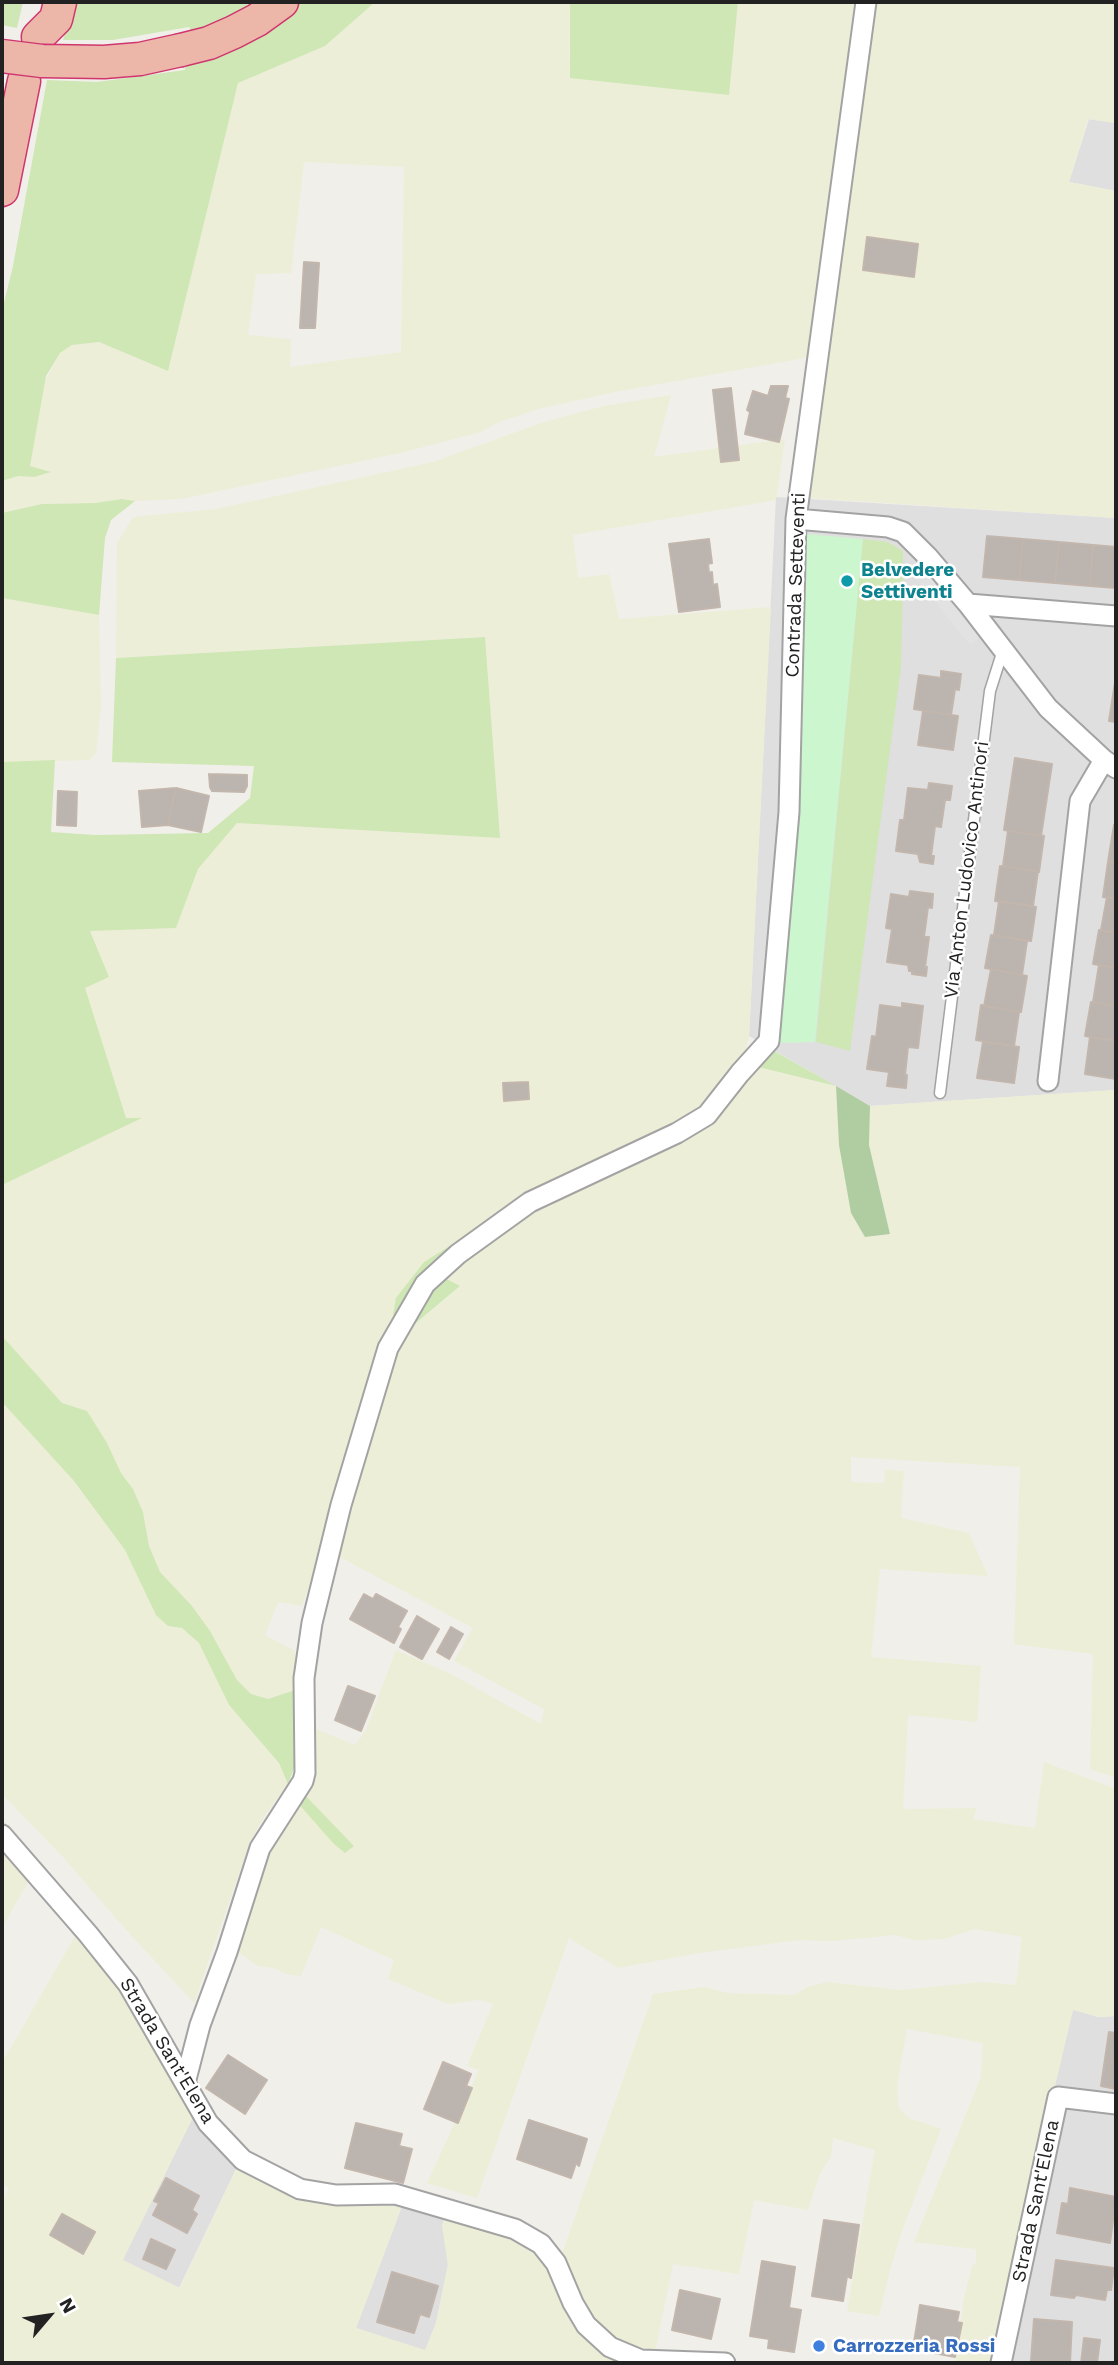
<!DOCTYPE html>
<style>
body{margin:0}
#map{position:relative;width:1118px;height:2365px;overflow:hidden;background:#f1efea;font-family:"Work Sans",sans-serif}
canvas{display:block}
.frame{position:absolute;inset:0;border:4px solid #222;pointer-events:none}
.north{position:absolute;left:14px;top:2281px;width:70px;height:70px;-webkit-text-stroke:5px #fff;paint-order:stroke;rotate:61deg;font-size:19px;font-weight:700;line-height:28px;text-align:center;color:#222}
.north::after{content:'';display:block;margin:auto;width:24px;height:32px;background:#222;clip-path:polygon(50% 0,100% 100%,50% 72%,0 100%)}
</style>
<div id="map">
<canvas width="1118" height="2365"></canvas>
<div class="frame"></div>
<div class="north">N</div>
</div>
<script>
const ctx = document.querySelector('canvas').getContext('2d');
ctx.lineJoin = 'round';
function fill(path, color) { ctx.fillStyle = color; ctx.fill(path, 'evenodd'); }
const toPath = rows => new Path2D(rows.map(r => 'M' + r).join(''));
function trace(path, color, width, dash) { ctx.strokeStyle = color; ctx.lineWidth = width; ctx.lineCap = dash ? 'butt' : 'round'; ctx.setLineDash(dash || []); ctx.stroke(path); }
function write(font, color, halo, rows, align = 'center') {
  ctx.font = font + ' "Work Sans",sans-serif'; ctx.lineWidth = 5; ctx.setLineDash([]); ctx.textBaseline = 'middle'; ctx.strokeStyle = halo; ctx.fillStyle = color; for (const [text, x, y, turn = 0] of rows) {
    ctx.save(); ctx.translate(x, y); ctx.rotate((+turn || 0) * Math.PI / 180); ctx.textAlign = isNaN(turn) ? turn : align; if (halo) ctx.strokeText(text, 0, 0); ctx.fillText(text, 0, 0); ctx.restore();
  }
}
const residential = toPath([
 [1089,119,1116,123,1116,191,1069,182],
 [776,497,1116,518,1116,1090,870,1106,749,1036],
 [1073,2009,1098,2017,1116,2016,1116,2363,989,2363],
 [194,2115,237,2167,179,2288,122,2260],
 [402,2206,444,2217,448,2265,436,2323,425,2351,356,2328]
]);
const farmland = toPath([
 [375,2,570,2,569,58,729,95,738,2,854,2,810,357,615,392,542,408,499,422,481,432,400,453,181,499,135,501,122,499,95,503,43,504,2,513,2,481,18,476,34,477,50,472,30,466,44,383,60,353,72,345,99,342,168,371,238,83,325,46],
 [304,162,404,167,401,352,290,367,291,339,248,335,256,274,291,273],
 [876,2,1116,2,1116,123,1088,119,1069,182,1116,191,1116,518,808,498,820,426],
 [671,395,654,457,785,439,776,500,573,535,578,578,609,574,619,619,771,607,749,1036,746,1049,734,1078,750,1065,836,1086,839,1145,865,1237,890,1234,869,1145,870,1106,1116,1090,1116,1778,1090,1769,1093,1654,1014,1644,1020,1467,851,1457,851,1482,884,1483,885,1470,904,1471,901,1518,969,1533,988,1576,880,1569,871,1657,981,1666,977,1722,908,1715,903,1809,977,1808,973,1819,1035,1828,1044,1762,1116,1789,1116,2016,1098,2017,1073,2010,989,2363,955,2363,964,2298,972,2266,976,2263,976,2249,914,2242,981,2077,983,2043,907,2029,897,2085,898,2107,909,2118,941,2129,902,2231,890,2270,879,2316,847,2311,875,2150,833,2138,831,2156,819,2176,808,2210,754,2200,739,2274,673,2264,655,2352,613,2337,595,2322,587,2311,561,2257,653,1994,704,1987,728,1993,795,1995,807,1987,827,1982,901,1990,981,1982,1016,1985,1022,1937,975,1929,944,1939,915,1940,895,1935,832,1941,799,1940,699,1953,618,1968,569,1938,477,2198,427,2183,479,2070,467,2066,493,2004,479,2000,448,2004,388,1979,394,1960,321,1927,301,1976,287,1974,274,1968,258,1966,233,1948,263,1851,297,1802,345,1853,354,1846,302,1792,309,1726,355,1745,366,1730,396,1650,451,1674,541,1724,544,1709,454,1661,473,1628,334,1554,394,1355,404,1333,460,1287,441,1275,453,1244,424,1262,397,1298,399,1320,302,1606,278,1602,265,1635,295,1651,295,1690,268,1699,251,1694,237,1680,210,1631,192,1606,160,1572,149,1546,143,1512,133,1489,121,1473,107,1443,87,1411,62,1404,2,1336,2,1185,140,1119,126,1118,84,988,109,977,90,930,176,928,198,869,237,823,500,838,485,637,116,658,117,543,133,517,216,509,433,462,544,422,604,406],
 [528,1082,529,1099,504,1101,503,1083],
 [2,598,99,615,101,707,96,753,90,760,2,762],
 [2,1402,74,1481,125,1550,168,1626,182,1628,199,1643,229,1705,279,1763,288,1784,267,1812,250,1842,194,2003,129,1933,62,1856,2,1794],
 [2,1845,31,1877,2,1928],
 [78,1931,121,1989,194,2115,123,2260,180,2288,237,2167,297,2198,333,2205,382,2204,402,2206,356,2328,425,2350,436,2323,448,2265,442,2226,444,2217,511,2236,536,2251,547,2265,564,2306,579,2331,605,2356,623,2363,2,2363,2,2203,9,2189,2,2184,2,2063],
 [62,2214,94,2232,82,2254,50,2236]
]);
const grass = toPath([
 [2,2,23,2,17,28,2,25],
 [73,2,253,2,229,17,192,32,189,27,113,40,63,40],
 [302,2,375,2,325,46,238,83,168,371,99,342,72,345,60,353,46,376,30,466,51,472,34,477,18,476,2,481,2,311,13,266,47,80,97,82,185,70,184,62,264,29],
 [570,2,738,2,729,95,570,78],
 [122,499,135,501,111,520,105,538,99,615,2,598,2,513,42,504,95,503],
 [863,539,888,542,903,551,903,581,901,667,850,1051,816,1042],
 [485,637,500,838,237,823,198,869,176,928,90,931,109,977,85,988,126,1118,142,1118,2,1185,2,762,55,760,51,832,95,835,208,833,250,798,254,766,112,762,116,658],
 [767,1047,836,1086,750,1065],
 [476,1242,441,1276,460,1286,404,1333,399,1320,393,1315,396,1298,424,1262,453,1244],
 [2,1336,62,1403,87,1411,107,1443,121,1473,133,1489,143,1512,149,1546,160,1572,192,1606,210,1631,237,1680,251,1694,268,1699,295,1690,298,1758,288,1784,279,1763,229,1705,199,1643,182,1628,168,1626,156,1615,125,1550,74,1481,2,1402],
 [302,1792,354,1846,345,1853,333,1843,297,1802]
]);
const forest = toPath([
 [836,1086,870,1106,869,1145,890,1234,865,1237,851,1213,839,1145]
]);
const park = toPath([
 [806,534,863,539,815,1042,776,1043,799,816]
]);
const parking = toPath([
 [918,560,981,636,970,645,908,569]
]);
const building = toPath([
 [867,237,918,244,914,277,863,270,867,237],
 [304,262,319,263,315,328,300,328,304,262],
 [771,386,788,386,785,398,789,399,779,442,745,434,750,412,747,410,753,391,768,396,771,386],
 [731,388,739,460,721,462,713,390,731,388],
 [987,536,1023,539,1019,580,983,577,987,536],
 [709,539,712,563,708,564,709,573,712,572,713,585,717,584,720,607,679,612,669,544,709,539],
 [1023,539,1059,542,1055,583,1019,580,1023,539],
 [1059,542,1093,545,1090,586,1055,583,1059,542],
 [1093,545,1116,547,1116,588,1090,586,1093,545],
 [941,671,961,674,959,690,955,689,951,715,914,709,919,675,941,678,941,671],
 [1116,676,1116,722,1109,721,1116,676],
 [923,711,958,716,953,750,918,745,923,711],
 [1015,758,1052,764,1041,836,1004,830,1015,758],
 [209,774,247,775,247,786,244,792,212,791,210,787,209,774],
 [929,783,952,786,950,800,945,800,941,827,935,826,931,856,934,856,933,864,920,862,918,854,896,851,900,820,904,820,908,788,928,790,929,783],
 [176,788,209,796,201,832,168,825,176,788],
 [176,788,168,825,142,827,139,791,176,788],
 [58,791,77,792,76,826,57,825,58,791],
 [1114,825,1116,825,1116,863,1108,862,1114,825],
 [1008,831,1044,836,1039,872,1003,866,1008,831],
 [1108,862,1116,863,1116,899,1103,897,1108,862],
 [1000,866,1038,871,1033,906,995,901,1000,866],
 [910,891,933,894,932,908,928,907,924,937,929,937,925,967,927,967,926,976,912,974,912,971,909,971,908,965,887,962,892,929,886,928,891,894,909,897,910,891],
 [1107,897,1116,899,1116,933,1101,930,1107,897],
 [999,901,1036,907,1031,941,994,935,999,901],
 [1099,930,1116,933,1116,968,1093,964,1099,930],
 [991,935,1027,941,1022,975,985,968,991,935],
 [1099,965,1116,968,1116,1006,1093,1002,1099,965],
 [991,969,1027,976,1021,1012,984,1006,991,969],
 [1091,1002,1116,1006,1116,1041,1085,1036,1091,1002],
 [902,1003,923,1006,918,1048,908,1047,905,1075,907,1075,906,1088,887,1086,889,1072,867,1069,872,1036,876,1037,880,1005,902,1008,902,1003],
 [981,1005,1019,1012,1014,1046,976,1040,981,1005],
 [1090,1037,1116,1041,1116,1079,1085,1074,1090,1037],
 [983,1042,1019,1047,1014,1083,977,1078,983,1042],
 [528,1082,529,1099,504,1101,503,1083,528,1082],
 [364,1594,373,1599,376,1594,407,1611,398,1627,401,1629,394,1643,350,1619,364,1594],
 [417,1616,439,1629,422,1659,400,1647,417,1616],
 [451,1627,463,1634,449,1659,437,1652,451,1627],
 [348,1686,375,1696,361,1731,335,1720,348,1686],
 [1109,2032,1116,2033,1116,2089,1101,2086,1109,2032],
 [228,2055,267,2080,245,2114,206,2088,228,2055],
 [443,2062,471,2074,466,2086,472,2088,458,2123,424,2109,443,2062],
 [529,2120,587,2139,579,2166,576,2163,571,2178,517,2159,529,2120],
 [356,2123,402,2134,399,2146,412,2149,403,2183,345,2168,356,2123],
 [166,2178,199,2196,192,2210,197,2214,187,2233,153,2215,159,2203,154,2201,166,2178],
 [1070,2188,1116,2197,1110,2243,1057,2233,1062,2203,1068,2204,1070,2188],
 [62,2214,95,2232,83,2254,50,2235,62,2214],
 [824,2220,859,2225,851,2278,847,2276,843,2301,812,2296,824,2220],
 [151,2239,175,2250,166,2269,143,2259,151,2239],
 [1056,2260,1114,2268,1111,2290,1107,2290,1105,2300,1076,2295,1074,2298,1051,2295,1056,2260],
 [762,2261,795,2267,789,2308,801,2310,794,2352,768,2348,769,2339,750,2336,762,2261],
 [392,2272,438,2286,429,2317,420,2314,414,2333,377,2322,392,2272],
 [680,2290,720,2299,711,2339,672,2330,680,2290],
 [920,2305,959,2312,957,2322,962,2323,955,2357,913,2349,920,2305],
 [1034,2319,1072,2322,1070,2363,1031,2361,1034,2319],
 [1084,2338,1100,2340,1097,2363,1081,2363,1084,2338]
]);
const service = toPath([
 [940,1093,990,691,1003,650]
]);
const minor = toPath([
 [796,519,888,527,903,532,928,557,968,604,1048,708,1104,760,1116,768],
 [968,604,1116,616],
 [1048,1081,1080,801,1104,760],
 [2,1835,88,1934,128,1984,208,2123,243,2160,300,2189,336,2195,395,2194,515,2229,541,2244,556,2263,573,2303,586,2325,610,2347,641,2360,725,2363],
 [185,2083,200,2025,227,1952,260,1848,303,1781,305,1773,304,1678,312,1623,341,1505,388,1348,425,1284,458,1254,530,1202,677,1133,707,1115,740,1073,769,1041,789,812,796,519,866,2],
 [1001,2363,1058,2097,1116,2104]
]);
const trunk = toPath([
 [38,37,56,19,60,2],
 [181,50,209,43,234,32,257,20,282,2],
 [2,190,24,81]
]);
const trunkBridge = toPath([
 [2,56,42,61,104,62,140,59,181,50]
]);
const markers = [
 [847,581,7,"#0f9aa8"],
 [819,2346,7,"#3f7fe0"]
];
const cultureNames = [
 ["Belvedere",861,570],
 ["Settiventi",861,592]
];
const streetNames = [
 ["Contrada Setteventi",796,585,-88],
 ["Via Anton Ludovico Antinori",967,870,-83],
 ["Strada Sant'Elena",167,2051,59],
 ["Strada Sant'Elena",1036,2201,-78]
];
const shopNames = [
 ["Carrozzeria Rossi",833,2346]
];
fill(residential, '#e0dfdf');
fill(farmland, '#edeed7');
fill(grass, '#cee7b4');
fill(forest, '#b0cda2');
fill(park, '#cbf6ce');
fill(parking, '#e2e2e2');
fill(building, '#bbb4af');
trace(building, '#c2b6ad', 2);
trace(service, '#a3a3a3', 13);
trace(minor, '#a3a3a3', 23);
trace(trunk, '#cf366f', 35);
trace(service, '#fff', 10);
trace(minor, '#fff', 19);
trace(trunk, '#ecb6a9', 32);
trace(trunkBridge, '#cf366f', 35, []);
trace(trunkBridge, '#ecb6a9', 32);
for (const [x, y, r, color] of markers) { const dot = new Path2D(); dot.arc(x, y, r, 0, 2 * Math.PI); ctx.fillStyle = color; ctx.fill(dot); trace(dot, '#fff', 2.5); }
write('bold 19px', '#0d838f', '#fff', cultureNames, 'left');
write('19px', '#222', '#fff', streetNames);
write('bold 19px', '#366cbe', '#fff', shopNames, 'left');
</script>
